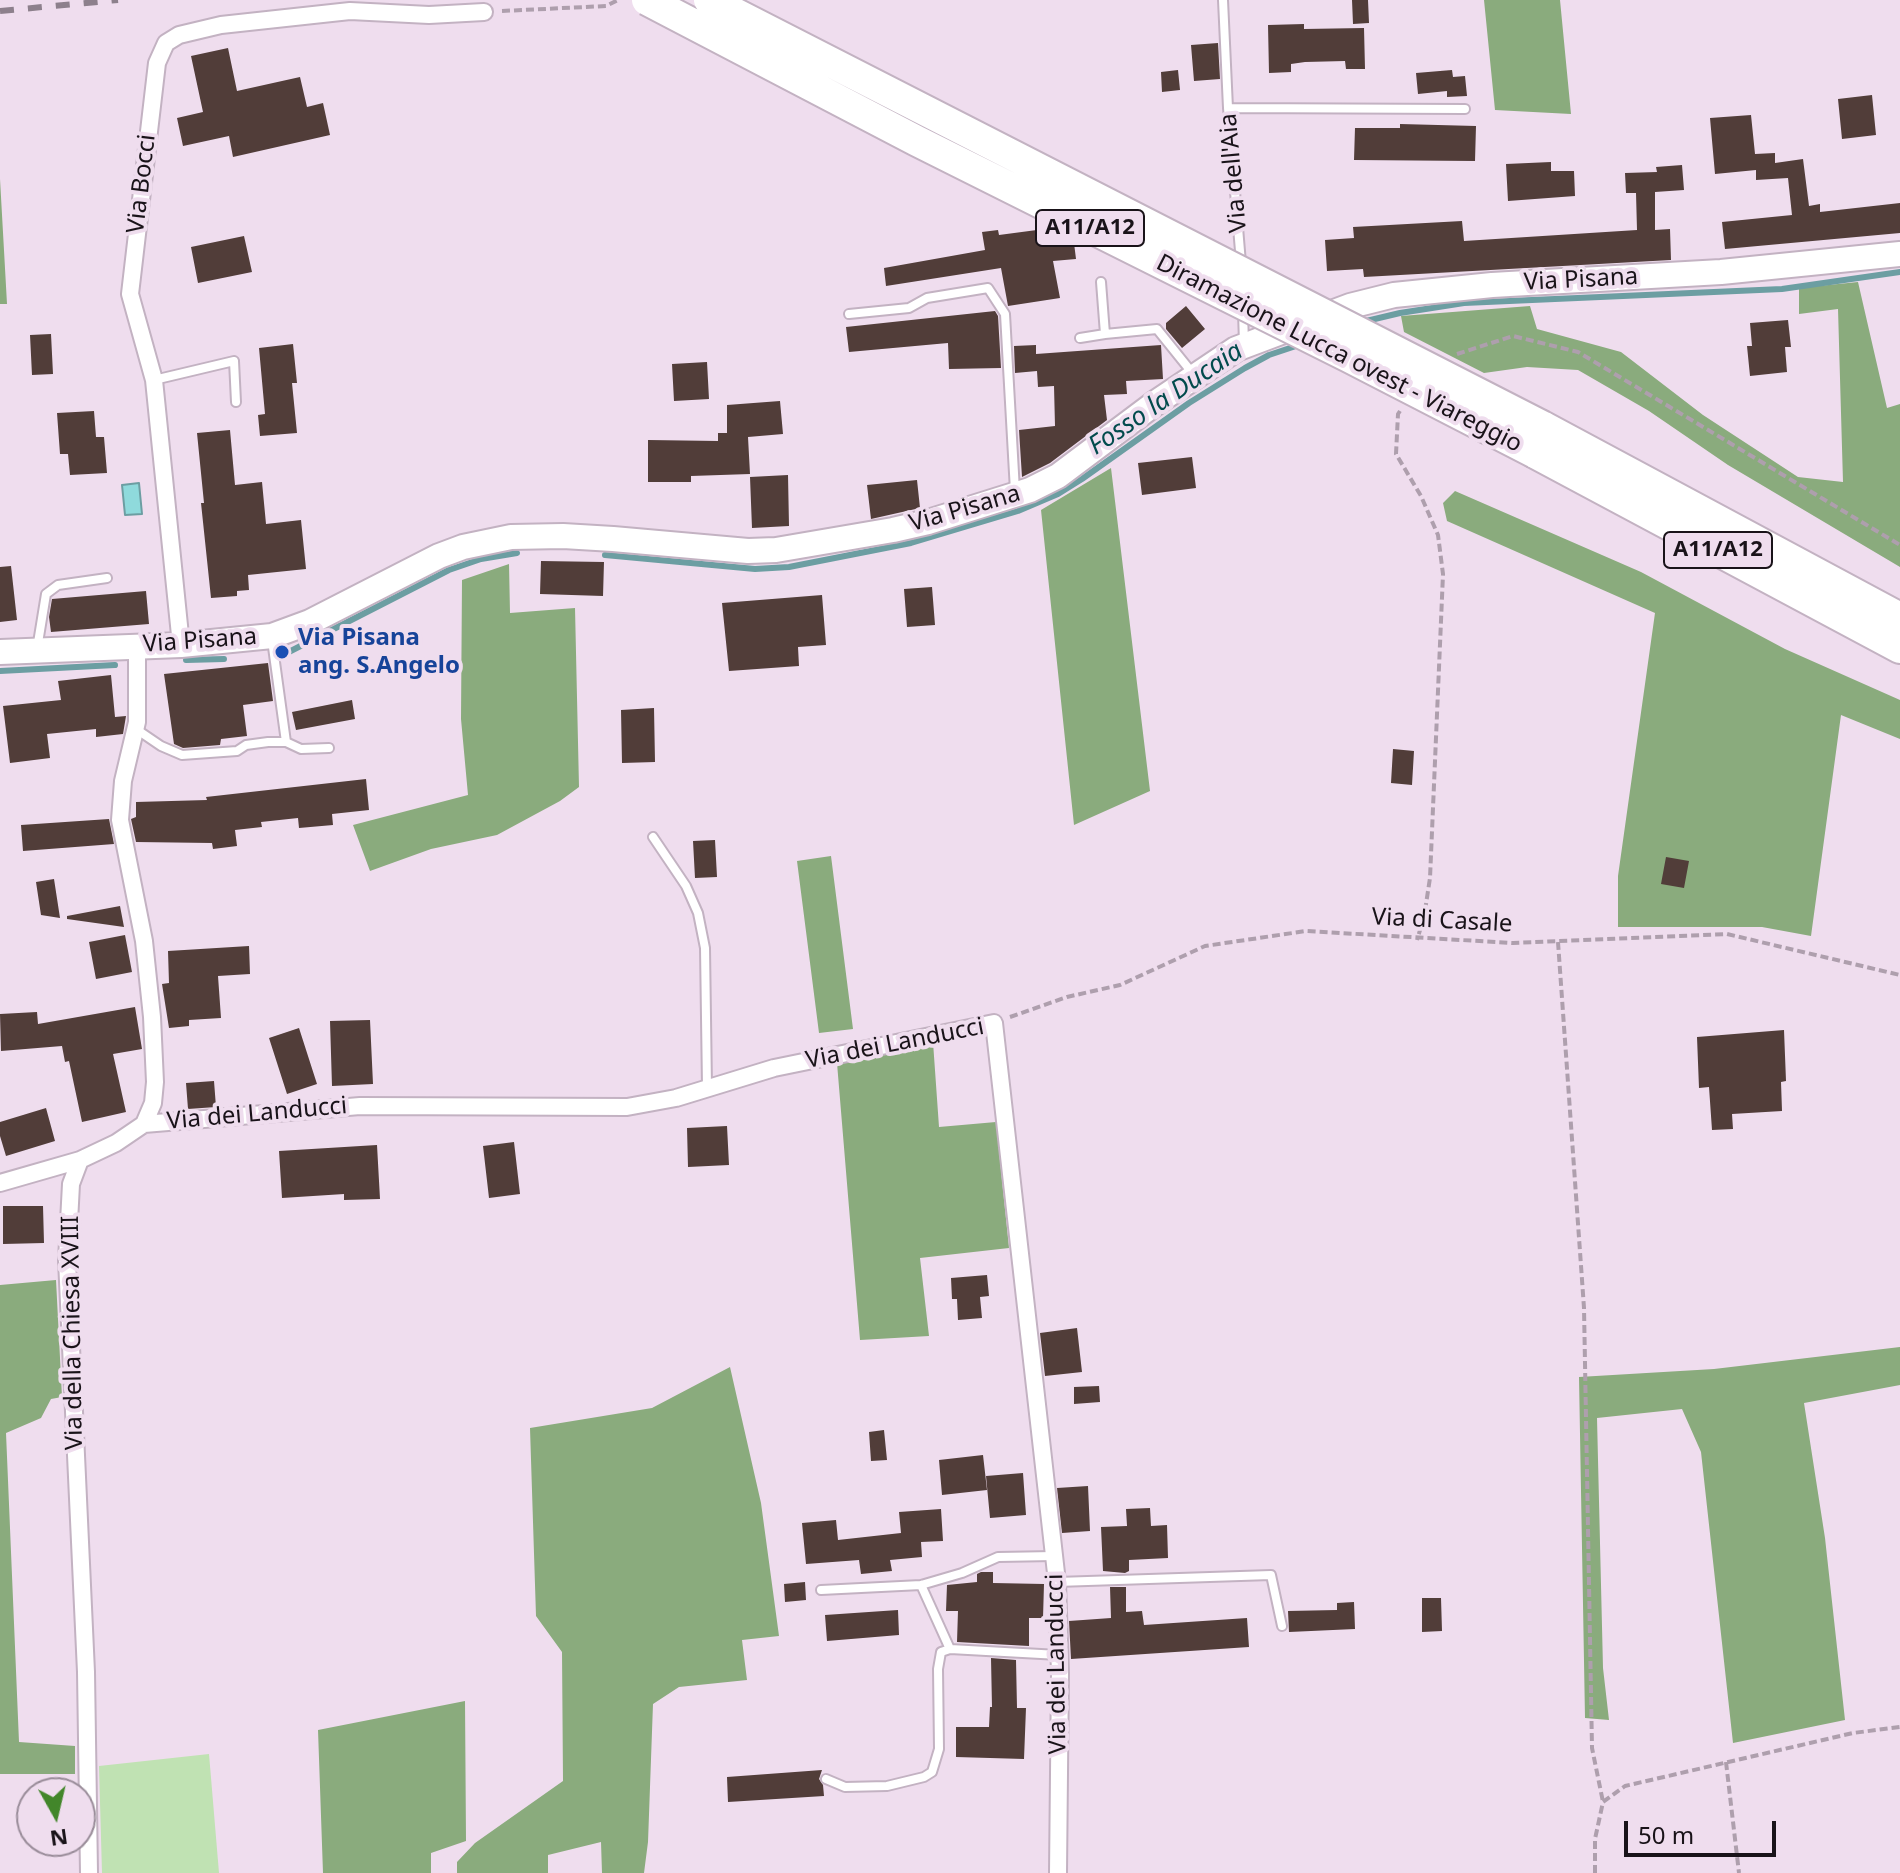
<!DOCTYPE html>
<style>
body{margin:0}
#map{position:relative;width:1900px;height:1873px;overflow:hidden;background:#efddee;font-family:"Noto Sans",sans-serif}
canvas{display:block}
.north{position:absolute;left:16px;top:1777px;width:80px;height:80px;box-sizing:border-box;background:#efddee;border:2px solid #998c99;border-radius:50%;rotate:172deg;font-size:22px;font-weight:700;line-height:32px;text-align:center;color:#191319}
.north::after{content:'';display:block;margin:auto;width:28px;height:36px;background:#42862a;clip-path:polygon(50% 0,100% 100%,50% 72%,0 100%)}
.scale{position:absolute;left:1624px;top:1821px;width:152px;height:36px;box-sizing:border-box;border:4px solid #191319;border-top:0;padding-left:10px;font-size:24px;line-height:28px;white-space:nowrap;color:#191319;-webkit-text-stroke:6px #efddee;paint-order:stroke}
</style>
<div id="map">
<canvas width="1900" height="1873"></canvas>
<div class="north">N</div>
<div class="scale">50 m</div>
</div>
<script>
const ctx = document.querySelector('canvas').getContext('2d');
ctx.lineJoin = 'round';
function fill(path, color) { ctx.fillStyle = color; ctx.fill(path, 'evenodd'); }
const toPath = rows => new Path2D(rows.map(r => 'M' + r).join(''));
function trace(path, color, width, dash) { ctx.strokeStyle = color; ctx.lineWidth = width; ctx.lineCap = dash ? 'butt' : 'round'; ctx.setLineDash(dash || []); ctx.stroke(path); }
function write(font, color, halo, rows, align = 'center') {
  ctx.font = font + ' "Noto Sans",sans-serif'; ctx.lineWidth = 8; ctx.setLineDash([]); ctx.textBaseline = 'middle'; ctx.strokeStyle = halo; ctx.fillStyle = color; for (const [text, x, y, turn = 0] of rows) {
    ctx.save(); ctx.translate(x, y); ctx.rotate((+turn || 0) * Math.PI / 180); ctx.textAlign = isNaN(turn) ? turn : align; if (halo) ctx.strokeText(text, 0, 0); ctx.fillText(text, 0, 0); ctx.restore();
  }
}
const green = toPath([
 [209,1754,219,1873,102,1873,99,1766]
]);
const forest = toPath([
 [1484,0,1560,0,1571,114,1495,110],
 [0,179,7,304,0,304],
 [1858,282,1887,408,1900,404,1900,567,1728,465,1649,411,1578,370,1527,367,1484,373,1404,332,1401,316,1530,306,1537,329,1621,352,1703,415,1798,477,1843,482,1838,309,1799,314,1799,288],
 [1111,468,1150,791,1074,825,1041,510],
 [1455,491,1641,572,1785,649,1900,700,1900,739,1841,715,1811,936,1762,927,1618,927,1618,876,1655,613,1447,521,1443,503],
 [509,564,510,613,575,608,579,787,560,801,497,835,431,849,370,871,353,825,468,795,461,719,462,580],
 [831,856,853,1029,819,1033,797,861],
 [933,1042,939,1127,996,1122,1009,1248,920,1258,929,1336,860,1340,837,1063],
 [56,1280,62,1397,51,1399,41,1418,6,1433,19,1742,75,1746,75,1774,0,1774,0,1285],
 [1900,1347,1900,1385,1804,1403,1825,1538,1845,1720,1733,1743,1701,1452,1682,1409,1597,1418,1603,1668,1609,1720,1585,1718,1579,1377,1714,1369],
 [730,1367,761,1503,779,1636,742,1640,747,1680,679,1687,653,1704,648,1842,644,1873,602,1873,601,1842,548,1855,548,1873,457,1873,457,1862,475,1843,563,1781,562,1652,536,1616,530,1428,652,1408],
 [465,1701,466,1841,431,1853,431,1873,323,1873,318,1730]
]);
const water = toPath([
 [139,483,142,514,125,515,122,485,139,483]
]);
const stream = toPath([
 [1362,322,1400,313,1464,303,1782,289,1900,272],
 [605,555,755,569,789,567,911,543,1018,511,1058,494,1082,479,1189,403,1245,368,1269,355,1299,345],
 [281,656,449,570,481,559,517,553],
 [186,660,224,659],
 [0,671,115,665]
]);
const building = toPath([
 [1352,0,1368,0,1369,23,1353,24],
 [1304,24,1304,29,1364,28,1365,69,1346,69,1345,61,1305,62,1291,64,1291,72,1269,73,1268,25],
 [1218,43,1220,79,1194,81,1191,45],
 [228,48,237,91,300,77,307,107,323,103,330,135,233,157,229,136,183,146,177,118,203,112,191,56],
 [1178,70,1180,90,1162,92,1161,72],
 [1452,70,1453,77,1465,76,1467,96,1447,97,1447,91,1418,94,1416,73],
 [1872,95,1876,135,1842,139,1838,99],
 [1751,115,1755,154,1775,153,1775,163,1803,159,1809,206,1820,204,1820,212,1900,203,1900,233,1725,249,1722,222,1792,215,1788,178,1756,180,1756,170,1715,174,1710,118],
 [1400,124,1476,126,1475,161,1354,160,1355,128,1400,128],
 [1551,162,1551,171,1574,171,1575,196,1508,201,1506,164],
 [1682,165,1684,190,1655,192,1655,230,1670,229,1671,260,1364,277,1363,269,1327,271,1325,240,1354,238,1353,227,1462,221,1464,241,1637,230,1636,193,1626,193,1625,173,1657,172,1656,167],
 [1052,228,1060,232,1061,245,1074,243,1076,259,1053,261,1060,298,1008,306,1001,268,886,286,884,268,985,250,982,232,998,230,999,235],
 [244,236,252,272,198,283,191,247],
 [1186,306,1205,329,1182,348,1166,329,1166,323],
 [995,311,998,316,1001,368,949,369,948,343,849,352,846,327],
 [1788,320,1791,347,1785,347,1787,372,1750,376,1747,346,1752,346,1750,323],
 [51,334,53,374,32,375,30,335],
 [293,344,297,383,292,383,297,433,260,436,258,415,265,414,259,348],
 [1036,345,1036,354,1161,345,1163,379,1126,381,1127,394,1104,395,1107,420,1050,463,1022,477,1019,430,1055,426,1054,386,1038,387,1037,371,1015,373,1014,346],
 [707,362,709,399,674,401,672,364],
 [780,401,783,434,748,437,750,474,691,476,691,482,648,482,648,440,718,441,718,433,727,433,727,405],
 [94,411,96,437,104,437,107,473,70,475,68,454,60,454,57,413],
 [230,430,235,485,262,482,266,524,301,520,306,569,248,575,249,590,237,591,237,596,211,598,201,503,204,503,197,433],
 [1192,457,1196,488,1142,495,1138,463],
 [788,475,789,526,752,528,750,477],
 [917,480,920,508,871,519,867,485],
 [541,561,604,562,603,596,540,594],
 [11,566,17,620,0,622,0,567],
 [932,587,935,625,907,627,904,589],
 [146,591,149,624,51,632,49,617,52,599],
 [822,595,826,645,798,647,799,666,729,671,722,603],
 [268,663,273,701,243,705,247,736,221,739,220,745,183,748,174,744,164,674],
 [111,675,115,717,126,716,123,734,96,737,96,729,47,734,50,758,10,763,3,706,61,700,58,681],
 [352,700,355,719,296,730,292,712],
 [654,708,655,762,622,763,621,710],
 [1393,749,1414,751,1412,785,1391,783],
 [366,779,369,810,332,814,333,825,299,828,298,818,261,822,262,827,235,830,237,846,213,849,212,843,136,842,131,819,136,817,136,802,207,800,206,797],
 [109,819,114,844,23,851,21,825],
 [715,840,717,877,695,878,693,841],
 [1666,857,1689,861,1684,888,1661,884],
 [54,879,60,918,41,915,36,882],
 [120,906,124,927,67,919,67,916],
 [125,935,132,972,96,979,89,942],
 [249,946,250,974,218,976,221,1018,189,1020,189,1026,169,1028,162,984,169,983,168,951],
 [135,1007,142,1049,113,1054,126,1112,82,1122,69,1061,65,1062,62,1046,1,1051,0,1014,37,1012,38,1024],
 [370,1020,373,1084,332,1086,330,1021],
 [299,1028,317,1084,287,1094,269,1038],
 [1784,1030,1786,1081,1781,1082,1782,1111,1732,1114,1733,1129,1712,1130,1709,1087,1699,1088,1697,1037],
 [214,1081,216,1107,188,1109,186,1083],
 [46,1108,55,1141,6,1156,0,1136,0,1122],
 [727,1126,729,1165,688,1167,687,1128],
 [514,1142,520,1194,489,1198,483,1146],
 [377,1145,380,1199,344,1200,344,1194,282,1198,279,1151],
 [3,1206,43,1206,44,1243,3,1244],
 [987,1275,989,1296,980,1297,982,1318,958,1320,957,1299,952,1299,951,1278],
 [1077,1328,1082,1372,1045,1376,1040,1333],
 [1099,1386,1100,1402,1074,1404,1074,1387],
 [884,1430,887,1460,871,1461,869,1432],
 [983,1455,987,1490,942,1495,939,1460],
 [1023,1473,1026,1515,990,1518,986,1476],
 [1088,1486,1090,1531,1062,1533,1057,1488],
 [1150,1508,1151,1526,1167,1525,1168,1558,1129,1560,1129,1571,1125,1573,1103,1571,1101,1527,1127,1526,1126,1509],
 [941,1509,943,1541,921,1542,922,1557,890,1560,892,1571,861,1574,859,1560,806,1564,802,1523,836,1520,838,1540,901,1533,899,1512],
 [981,1572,993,1572,993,1583,1044,1584,1043,1618,1029,1618,1029,1646,957,1642,958,1611,946,1611,947,1585,977,1582,977,1574],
 [805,1582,806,1600,785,1602,784,1584],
 [1110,1587,1126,1587,1126,1612,1142,1611,1144,1625,1247,1618,1249,1647,1071,1659,1069,1621,1111,1618],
 [1422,1598,1441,1598,1442,1631,1422,1632],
 [1354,1602,1355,1629,1289,1632,1288,1611,1337,1610,1337,1603],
 [898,1610,899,1635,827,1641,825,1615],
 [991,1658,1016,1660,1017,1708,1026,1708,1024,1759,956,1757,956,1727,989,1727,990,1707,992,1707],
 [822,1770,819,1779,823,1785,824,1796,728,1802,727,1777]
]);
const path = toPath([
 [502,11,606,6,618,0],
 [1457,354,1513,336,1578,352,1900,545],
 [1400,411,1398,414,1396,454,1421,496,1438,535,1443,574,1430,878,1424,917,1417,940],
 [1558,942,1584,1308,1592,1748,1603,1802],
 [1010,1017,1067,997,1120,985,1205,946,1306,931,1513,943,1727,934,1900,975],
 [1726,1762,1739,1873],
 [1595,1873,1595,1839,1603,1802,1625,1786,1853,1733,1900,1727]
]);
const service = toPath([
 [1223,0,1228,108,1241,263],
 [1228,108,1465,109],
 [1101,282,1105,334,1157,329,1194,375],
 [1243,312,1244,343],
 [849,314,909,308,927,298,988,288,1005,314,1015,491],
 [1080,338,1105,334],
 [154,380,234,361,236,402],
 [272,640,286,742],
 [37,649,46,594,58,585,107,578],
 [136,729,161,746,182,755,237,751,246,745,268,742,286,742,301,749,329,748],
 [653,837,686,886,698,913,705,948,707,1087],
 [1057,1582,1271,1575,1282,1626],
 [921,1585,950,1649],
 [821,1590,921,1585,962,1573,998,1557,1054,1556],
 [826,1779,845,1787,887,1786,924,1777,932,1772,939,1749,938,1669,941,1652,950,1649,1059,1655]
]);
const minor = toPath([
 [181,645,154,380,130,294,157,63,166,43,179,35,221,25,350,11,429,15,484,12],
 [144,1124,360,1106,627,1107,676,1098,774,1068,994,1023,1057,1582,1060,1673,1058,1873],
 [0,1183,80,1160],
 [89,1873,86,1672,67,1260,71,1184,80,1160,116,1143,144,1124,153,1103,155,1082,152,1017,144,941,120,820,123,781,137,722,137,646]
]);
const secondary = toPath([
 [0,652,181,645,272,636,310,622,439,556,463,547,511,537,563,536,613,539,748,551,776,550,893,530,928,522,1030,490,1058,476,1154,404,1236,349,1350,306,1394,295,1492,285,1721,272,1900,254]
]);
const motorway = toPath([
 [1542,426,1900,618],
 [1535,453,1900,648]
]);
const rail = toPath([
 [0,11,118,0]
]);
const motorwayBridge = toPath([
 [647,0,917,141,1349,357,1535,453],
 [709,0,1542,426]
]);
const markers = [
 [282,652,8,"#1a4fb4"]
];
const shields = [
 [1090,228,108],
 [1718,550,108]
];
const shieldNames = [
 ["A11/A12",1090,228],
 ["A11/A12",1718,550]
];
const streetNames = [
 ["Via dell'Aia",1234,173,-95],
 ["Via Bocci",142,184,-83],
 ["Via Pisana",1581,280,-3],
 ["Diramazione Lucca ovest - Viareggio",1339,354,27],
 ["Via Pisana",965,509,-16],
 ["Via Pisana",200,641,-4],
 ["Via di Casale",1442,921,3],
 ["Via dei Landucci",895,1044,-11],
 ["Via dei Landucci",257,1114,-5],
 ["Via della Chiesa XVIII",73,1333,-91],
 ["Via dei Landucci",1057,1664,-91]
];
const transitNames = [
 ["Via Pisana",298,638],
 ["ang. S.Angelo",298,666]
];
const waterNames = [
 ["Fosso la Ducaia",1166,399,-34]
];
fill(green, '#c0e2b3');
fill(forest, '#8aab7d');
fill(water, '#8fdadc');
trace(water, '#6c9ea2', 2);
trace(stream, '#6c9ea2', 6);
fill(building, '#513d39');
trace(service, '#c3b2c2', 12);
trace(minor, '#c3b2c2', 20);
trace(secondary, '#c3b2c2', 28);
trace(motorway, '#c3b2c2', 34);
trace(path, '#ae9fad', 4, [8, 4]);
trace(service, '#fff', 8);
trace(minor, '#fff', 16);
trace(secondary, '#fff', 24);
trace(motorway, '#fff', 30);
trace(rail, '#8d808c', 6, [14, 14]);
trace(motorwayBridge, '#c3b2c2', 34, []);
trace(motorwayBridge, '#fff', 30);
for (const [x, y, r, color] of markers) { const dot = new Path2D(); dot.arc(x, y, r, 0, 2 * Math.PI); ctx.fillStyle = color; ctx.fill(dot); trace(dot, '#efddee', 3); }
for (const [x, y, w] of shields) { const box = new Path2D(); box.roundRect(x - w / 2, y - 18, w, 36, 6); ctx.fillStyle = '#efddee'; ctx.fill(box); trace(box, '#191319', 2); }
write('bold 22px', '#191319', null, shieldNames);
write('24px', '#191319', '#efddee', streetNames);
write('bold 24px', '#164399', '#efddee', transitNames, 'left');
write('italic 26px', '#024b4d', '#efddee', waterNames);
</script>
